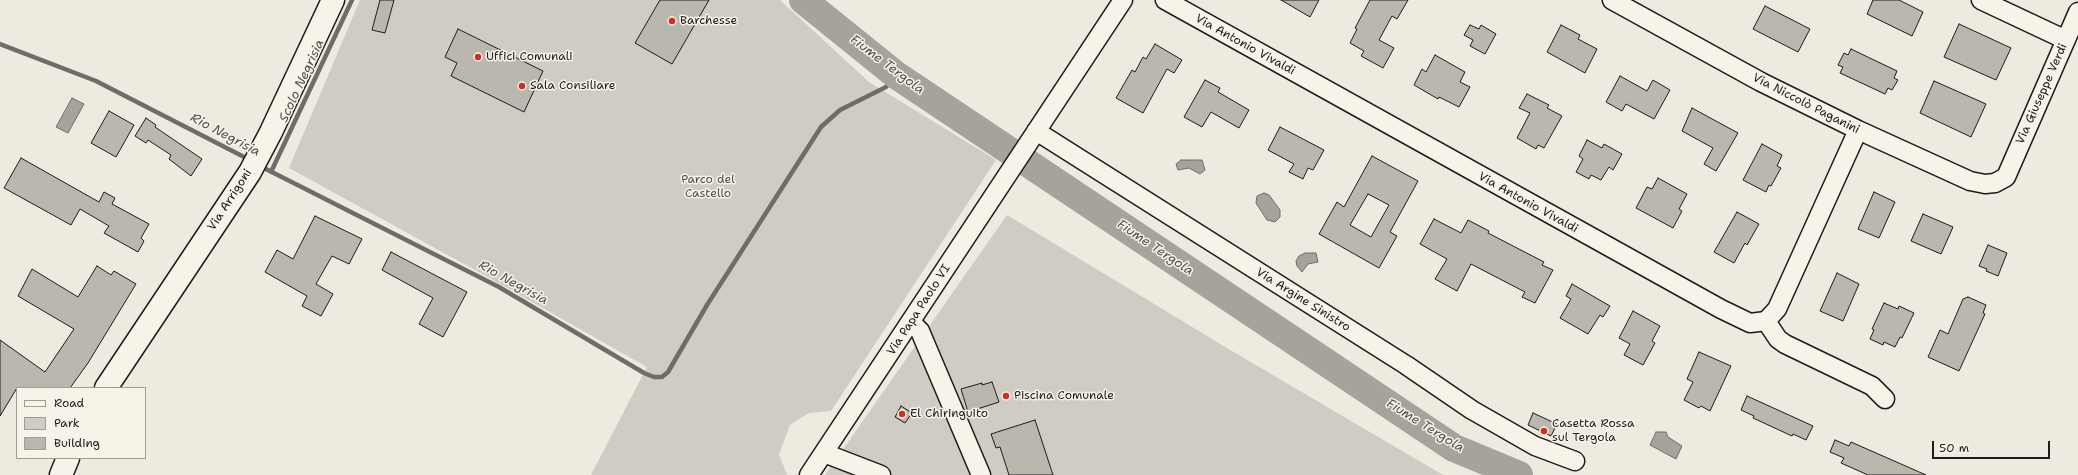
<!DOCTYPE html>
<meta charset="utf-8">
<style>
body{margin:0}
#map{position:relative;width:2078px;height:475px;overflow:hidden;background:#eeeae0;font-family:"Shantell Sans",sans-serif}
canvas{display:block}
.legend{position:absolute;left:16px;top:387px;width:130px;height:72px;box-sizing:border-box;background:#f7f3e8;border:1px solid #9f9d96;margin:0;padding:5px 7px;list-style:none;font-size:12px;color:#1c1c1c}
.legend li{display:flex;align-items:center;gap:8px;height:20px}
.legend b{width:20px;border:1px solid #9f9d96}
.scale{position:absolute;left:1932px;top:441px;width:118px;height:18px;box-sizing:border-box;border:2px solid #1c1c1c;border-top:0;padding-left:5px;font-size:12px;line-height:14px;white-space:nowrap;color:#1c1c1c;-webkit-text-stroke:3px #f7f3e8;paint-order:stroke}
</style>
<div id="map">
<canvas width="2078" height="475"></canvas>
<ul class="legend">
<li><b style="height:5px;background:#f7f3e8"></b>Road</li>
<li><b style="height:11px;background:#cfccc3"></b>Park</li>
<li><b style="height:11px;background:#bab7af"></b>Building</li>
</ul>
<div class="scale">50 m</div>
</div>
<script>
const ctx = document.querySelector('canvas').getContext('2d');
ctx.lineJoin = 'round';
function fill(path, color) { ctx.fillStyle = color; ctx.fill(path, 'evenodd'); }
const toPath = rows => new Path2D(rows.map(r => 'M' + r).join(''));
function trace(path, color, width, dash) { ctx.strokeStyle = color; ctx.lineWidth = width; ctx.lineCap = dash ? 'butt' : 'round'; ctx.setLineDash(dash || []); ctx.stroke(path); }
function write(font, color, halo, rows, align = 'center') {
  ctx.font = font + ' "Shantell Sans",sans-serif'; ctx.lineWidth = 3; ctx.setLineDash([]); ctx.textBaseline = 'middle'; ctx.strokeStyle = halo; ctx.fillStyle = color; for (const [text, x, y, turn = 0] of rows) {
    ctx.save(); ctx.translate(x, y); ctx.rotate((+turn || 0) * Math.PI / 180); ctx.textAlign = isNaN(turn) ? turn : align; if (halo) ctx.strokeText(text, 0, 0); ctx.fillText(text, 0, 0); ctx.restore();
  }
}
const green = toPath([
 [360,0,780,0,869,82,996,160,831,411,809,413,790,425,779,454,787,475,591,475,647,367,486,276,289,168],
 [1007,215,1232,351,1443,475,825,475]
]);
const water = toPath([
 [72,98,84,104,68,133,56,127,72,98],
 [1181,160,1202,160,1205,170,1200,174,1189,168,1178,170,1176,164,1181,160],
 [1264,193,1269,195,1280,210,1280,217,1275,222,1267,220,1256,203,1257,196,1264,193],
 [1305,253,1316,253,1318,262,1308,264,1302,272,1297,266,1296,261,1299,256,1305,253],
 [1656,432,1666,432,1668,437,1682,446,1676,459,1650,445,1656,432]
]);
const stream = toPath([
 [0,44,96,81,250,160],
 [260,166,499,287,644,373,654,377,662,377,668,372,707,305,821,127,840,110,886,87,896,75],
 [271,172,352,0]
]);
const river = toPath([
 [803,0,896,75,1454,448,1519,475]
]);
const building = toPath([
 [380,0,394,0,385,33,372,30,380,0],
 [660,0,709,0,672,64,635,43,660,0],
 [1281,0,1319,0,1310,17,1281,0],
 [1370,0,1408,0,1397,19,1392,16,1379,40,1394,48,1383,68,1361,56,1364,51,1350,43,1357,29,1355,28,1370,0],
 [1873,0,1899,0,1923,12,1912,36,1867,14,1873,0],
 [1765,6,1810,29,1798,52,1753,29,1765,6],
 [1959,24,2011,48,1996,80,1944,57,1959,24],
 [1470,25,1479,29,1481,25,1496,34,1485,54,1470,46,1473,40,1464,35,1470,25],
 [1561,25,1580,35,1578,39,1597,49,1585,73,1547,52,1561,25],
 [458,29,543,71,524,112,451,76,457,63,445,57,458,29],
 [1155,44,1182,60,1174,73,1167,69,1143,113,1116,98,1132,70,1135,72,1143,57,1146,59,1155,44],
 [1851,49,1897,71,1894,78,1898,80,1892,90,1888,88,1885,94,1840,73,1843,67,1838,65,1844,53,1848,55,1851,49],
 [1435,55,1465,72,1460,82,1470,87,1459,107,1439,97,1438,99,1414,85,1422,69,1426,72,1435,55],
 [1620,76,1647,91,1653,80,1670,90,1654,119,1626,104,1622,111,1606,102,1620,76],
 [1205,80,1220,88,1218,92,1249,110,1239,128,1211,112,1202,127,1184,117,1205,80],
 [1934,81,1986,104,1971,137,1920,113,1934,81],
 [1527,94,1549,105,1547,108,1562,116,1544,148,1538,145,1536,149,1517,138,1530,113,1519,108,1527,94],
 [1692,108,1738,133,1716,171,1704,164,1713,148,1682,131,1692,108],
 [109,111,134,125,116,157,91,143,109,111],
 [146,118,156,125,155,127,202,159,191,176,169,159,171,155,148,140,146,143,135,136,146,118],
 [1280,127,1324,150,1313,170,1308,168,1303,179,1289,172,1294,164,1268,150,1280,127],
 [1587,140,1602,148,1604,144,1622,154,1613,170,1609,167,1601,180,1591,175,1589,179,1576,172,1583,159,1579,156,1587,140],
 [1762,144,1782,155,1777,166,1781,168,1771,186,1769,185,1766,192,1743,180,1762,144],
 [1372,156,1418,181,1390,232,1397,236,1379,268,1319,234,1337,202,1344,207,1372,156],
 [1368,194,1389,205,1371,237,1350,225,1368,194],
 [21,158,99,202,104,192,115,198,112,204,149,224,141,238,144,241,138,252,104,233,109,226,80,209,71,225,4,188,21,158],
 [1658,178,1687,194,1679,209,1682,211,1673,228,1636,208,1647,187,1652,189,1658,178],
 [1874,192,1895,202,1879,238,1858,229,1874,192],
 [1737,212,1759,224,1747,245,1745,243,1734,263,1714,252,1737,212],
 [1923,214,1953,227,1941,254,1911,241,1923,214],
 [315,216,362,239,349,264,332,256,316,284,333,294,321,316,302,306,307,296,265,272,277,250,293,259,315,216],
 [1434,219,1461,233,1468,220,1489,231,1488,233,1544,262,1542,265,1553,270,1535,303,1522,297,1525,292,1471,264,1457,291,1435,279,1447,259,1420,244,1434,219],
 [1988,245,2007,253,1998,276,1986,271,1987,269,1979,266,1988,245],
 [391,252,467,292,443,337,419,324,433,298,382,270,391,252],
 [97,266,111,275,114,271,136,284,88,363,70,388,17,388,0,416,0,340,45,372,74,329,18,296,32,269,78,297,97,266],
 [1837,273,1859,284,1843,321,1820,311,1837,273],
 [1572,284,1610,306,1603,317,1600,315,1588,334,1560,318,1571,299,1566,296,1572,284],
 [1968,297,1986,305,1983,313,1985,314,1959,371,1928,357,1940,330,1948,334,1963,299,1968,297],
 [1884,303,1898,309,1899,306,1914,313,1902,338,1900,337,1895,347,1884,342,1883,345,1870,339,1874,330,1872,329,1884,303],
 [1633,311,1660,326,1652,341,1655,343,1643,365,1624,355,1630,344,1619,338,1633,311],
 [1699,352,1731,366,1710,411,1701,406,1699,408,1684,400,1693,382,1687,379,1699,352],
 [992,382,999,402,968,412,961,389,982,383,982,385,992,382],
 [1747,396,1813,426,1806,440,1793,434,1792,436,1753,418,1754,416,1741,410,1747,396],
 [901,406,912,413,905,423,895,417,901,406],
 [1533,413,1557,424,1551,436,1528,425,1533,413],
 [1035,420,1053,475,1009,475,1000,447,996,448,991,434,1035,420],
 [1835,440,1849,446,1851,442,1926,475,1868,475,1841,463,1844,458,1830,452,1835,440]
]);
const minor = toPath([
 [1165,0,1721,309,1750,323,1766,321,1778,339,1785,344,1872,386,1885,399],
 [1612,0,1761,82,1858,130,1970,181,1985,184,1995,183,2006,177,2078,12],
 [1981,0,2066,40],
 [1036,131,1406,365,1472,410,1535,446,1575,461],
 [1766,321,1777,309,1858,130],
 [911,322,920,331,981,475],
 [824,453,881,475],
 [809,475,1123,0]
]);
const secondary = toPath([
 [106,388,250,172,271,132,333,0],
 [61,475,68,458]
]);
const markers = [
 [672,21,4,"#c8321e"],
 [478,57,4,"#c8321e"],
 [522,86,4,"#c8321e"],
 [1006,396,4,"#c8321e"],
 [902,414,4,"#c8321e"],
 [1544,431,4,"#c8321e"]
];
const poiNames = [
 ["Barchesse",680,21],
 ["Uffici Comunali",486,57],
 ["Sala Consiliare",530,86],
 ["Piscina Comunale",1014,396],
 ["El Chiringuito",910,414],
 ["Casetta Rossa",1552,424],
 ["sul Tergola",1552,438]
];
const streetNames = [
 ["Via Antonio Vivaldi",1245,45,29],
 ["Via Giuseppe Verdi",2042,94,-66],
 ["Via Niccolò Paganini",1806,104,27],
 ["Via Arrigoni",230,200,-57],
 ["Via Antonio Vivaldi",1528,203,29],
 ["Via Argine Sinistro",1303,300,32],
 ["Via Papa Paolo VI",919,310,-57]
];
const parkNames = [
 ["Parco del",708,180],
 ["Castello",708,194]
];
const waterNames = [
 ["Fiume Tergola",887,65,37],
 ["Scolo Negrisia",302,81,-65],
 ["Rio Negrisia",225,135,28],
 ["Fiume Tergola",1155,248,34],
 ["Rio Negrisia",513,283,29],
 ["Fiume Tergola",1425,426,32]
];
fill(green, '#cfccc3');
fill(water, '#a6a39d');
trace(water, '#6f6d69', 1);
trace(stream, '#6f6d69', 4.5);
trace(river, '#a6a39d', 28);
fill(building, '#bab7af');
trace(building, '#1c1c1c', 1);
trace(minor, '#1c1c1c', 21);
trace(secondary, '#1c1c1c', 25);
trace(minor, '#f7f3e8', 18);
trace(secondary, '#f7f3e8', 22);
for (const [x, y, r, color] of markers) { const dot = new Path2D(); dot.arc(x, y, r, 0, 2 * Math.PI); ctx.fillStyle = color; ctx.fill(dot); trace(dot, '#f7f3e8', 1.5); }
write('12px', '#1c1c1c', '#f7f3e8', poiNames, 'left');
write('12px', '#1c1c1c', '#f7f3e8', streetNames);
write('12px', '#52514e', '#f7f3e8', parkNames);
write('italic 13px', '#535250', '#f7f3e8', waterNames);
</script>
